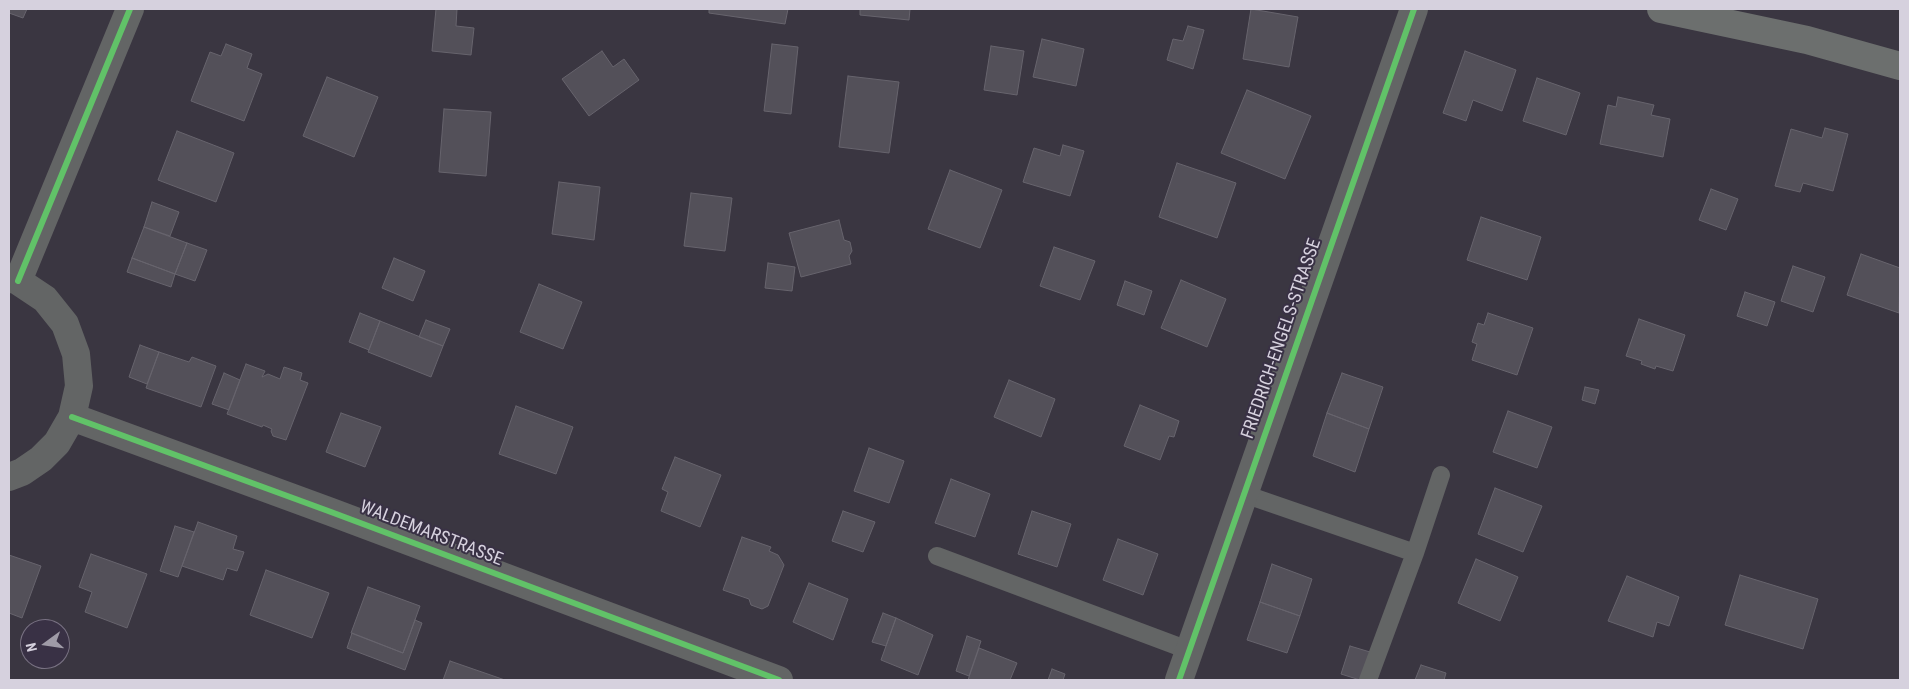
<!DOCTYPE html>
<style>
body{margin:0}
#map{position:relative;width:1909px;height:689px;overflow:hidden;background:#3a3641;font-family:"Roboto Condensed",sans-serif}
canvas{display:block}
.frame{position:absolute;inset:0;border:10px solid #d6d1de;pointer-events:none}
.north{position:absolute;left:20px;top:619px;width:50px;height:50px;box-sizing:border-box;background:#393145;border:1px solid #787182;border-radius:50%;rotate:256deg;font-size:14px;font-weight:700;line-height:20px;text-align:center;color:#d6d1de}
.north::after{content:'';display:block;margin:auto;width:18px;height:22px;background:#9f9ba7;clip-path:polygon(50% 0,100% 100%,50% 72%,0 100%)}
</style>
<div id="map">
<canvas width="1909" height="689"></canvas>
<div class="frame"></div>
<div class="north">N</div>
</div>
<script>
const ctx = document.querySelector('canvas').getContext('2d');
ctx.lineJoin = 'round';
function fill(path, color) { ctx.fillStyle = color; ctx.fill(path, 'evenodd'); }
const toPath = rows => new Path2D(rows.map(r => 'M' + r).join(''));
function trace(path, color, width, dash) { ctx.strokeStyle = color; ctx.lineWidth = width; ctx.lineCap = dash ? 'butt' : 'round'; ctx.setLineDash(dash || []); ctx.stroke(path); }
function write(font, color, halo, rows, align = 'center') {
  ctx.font = font + ' "Roboto Condensed",sans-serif'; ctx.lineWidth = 4; ctx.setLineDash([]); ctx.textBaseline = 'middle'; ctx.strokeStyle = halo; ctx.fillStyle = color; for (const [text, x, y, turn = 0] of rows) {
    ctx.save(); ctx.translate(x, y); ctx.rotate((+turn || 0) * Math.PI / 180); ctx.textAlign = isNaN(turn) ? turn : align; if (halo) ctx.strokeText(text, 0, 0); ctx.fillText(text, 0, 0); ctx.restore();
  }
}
const building = toPath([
 [9,9,27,9,23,18,9,13,9,9],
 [436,9,457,9,456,26,474,28,471,55,432,51,436,9],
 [709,9,788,9,785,24,709,13,709,9],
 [860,9,910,9,909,20,860,15,860,9],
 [1251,9,1298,17,1289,67,1243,59,1251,9],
 [1188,26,1204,30,1193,69,1167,60,1173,39,1183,41,1188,26],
 [1042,39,1084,49,1076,86,1033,77,1042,39],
 [226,44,252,54,247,68,262,74,244,121,191,101,210,52,221,56,226,44],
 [772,44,798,47,791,114,764,111,772,44],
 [991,46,1024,51,1017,95,984,90,991,46],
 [602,51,613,67,624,59,639,80,589,116,562,79,602,51],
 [1465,51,1516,70,1502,111,1473,100,1466,121,1443,113,1465,51],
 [848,76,899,82,889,153,839,147,848,76],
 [327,77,378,97,354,157,303,136,327,77],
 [1537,78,1580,93,1566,135,1523,121,1537,78],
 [1247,90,1311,116,1285,179,1221,153,1247,90],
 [1618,97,1654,105,1651,115,1670,119,1663,157,1600,144,1608,105,1616,107,1618,97],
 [444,109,491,112,486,176,439,172,444,109],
 [1825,128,1848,134,1833,191,1803,183,1800,192,1775,186,1791,129,1822,138,1825,128],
 [177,131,234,153,216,202,158,180,177,131],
 [1063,145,1084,151,1070,196,1023,182,1034,148,1060,156,1063,145],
 [1177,163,1236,183,1217,238,1159,217,1177,163],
 [950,170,1002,190,980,248,928,229,950,170],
 [559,182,600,187,594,240,552,234,559,182],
 [1711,189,1738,199,1726,230,1699,220,1711,189],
 [691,193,732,198,725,251,684,246,691,193],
 [152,202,179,212,170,236,144,227,152,202],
 [1481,217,1541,237,1527,280,1467,260,1481,217],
 [839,220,844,240,850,242,852,251,849,256,851,264,801,277,789,233,839,220],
 [144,227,187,243,175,274,132,258,144,227],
 [187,243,207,250,195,281,175,274,187,243],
 [1054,247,1095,261,1080,300,1040,286,1054,247],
 [1861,254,1900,268,1899,313,1847,295,1861,254],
 [132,258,175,274,171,287,127,272,132,258],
 [394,258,425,271,413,301,382,288,394,258],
 [768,263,795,267,792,291,765,288,768,263],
 [1793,266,1825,277,1813,312,1781,301,1793,266],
 [1181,280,1226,299,1207,347,1161,328,1181,280],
 [1125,281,1152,291,1144,315,1117,305,1125,281],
 [539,284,582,302,563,349,520,332,539,284],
 [1745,292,1775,302,1767,326,1737,316,1745,292],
 [360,313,380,321,369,350,349,342,360,313],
 [1488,313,1533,328,1517,375,1472,360,1477,344,1472,342,1478,323,1484,325,1488,313],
 [1639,319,1685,335,1673,371,1656,366,1655,369,1641,364,1642,361,1626,356,1639,319],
 [426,320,450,329,443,346,419,337,426,320],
 [380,321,443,346,431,377,368,352,380,321],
 [140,345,159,352,147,384,129,377,140,345],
 [159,352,189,362,192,357,216,366,201,407,146,388,159,352],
 [246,364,265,371,262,377,268,374,280,379,284,367,302,373,300,380,308,383,286,440,273,436,271,431,272,429,263,425,262,427,227,414,246,364],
 [224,373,240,380,229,410,212,404,224,373],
 [1342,373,1383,387,1369,429,1327,413,1342,373],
 [1009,380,1055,399,1041,437,994,417,1009,380],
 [1585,387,1599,390,1595,404,1582,400,1585,387],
 [1140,405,1179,421,1174,437,1169,436,1160,460,1124,446,1140,405],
 [516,406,573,427,556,474,499,454,516,406],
 [1508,411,1552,427,1537,468,1493,452,1508,411],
 [341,413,381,427,365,467,326,452,341,413],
 [1327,413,1369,429,1355,472,1313,456,1327,413],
 [869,448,904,461,889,503,854,491,869,448],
 [675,457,721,475,700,527,661,511,668,492,662,489,675,457],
 [951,479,990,494,975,537,935,523,951,479],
 [1495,488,1542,506,1523,552,1478,534,1495,488],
 [843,511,875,522,863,552,832,541,843,511],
 [1032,511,1071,524,1057,567,1018,554,1032,511],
 [198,522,237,536,233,549,244,552,237,571,227,568,223,580,182,566,198,522],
 [175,526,194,532,178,577,160,571,175,526],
 [742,537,771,547,769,551,778,555,784,565,768,606,762,609,751,605,749,599,723,590,742,537],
 [1118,539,1158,554,1143,595,1103,580,1118,539],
 [91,554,147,574,127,628,85,612,92,592,79,587,91,554],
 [9,555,41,566,22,618,9,613,9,555],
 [1476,559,1518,577,1500,621,1458,603,1476,559],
 [1272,564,1312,579,1300,616,1260,602,1272,564],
 [266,570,329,593,312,638,250,615,266,570],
 [1740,575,1818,599,1803,649,1725,625,1740,575],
 [1627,576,1679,597,1669,626,1657,622,1653,637,1608,621,1627,576],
 [809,583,848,599,833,640,793,622,809,583],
 [368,587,420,606,403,653,351,633,368,587],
 [1260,602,1300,616,1287,653,1247,640,1260,602],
 [883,613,896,618,886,646,872,642,883,613],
 [896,618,933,635,918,675,881,660,896,618],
 [415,620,422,623,405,670,347,648,352,633,403,653,415,620],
 [967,636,981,641,969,676,956,671,967,636],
 [1350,646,1370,652,1360,680,1341,674,1350,646],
 [979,648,1017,663,1010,680,968,680,979,648],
 [450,661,505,680,443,680,450,661],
 [1421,665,1446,673,1444,680,1415,680,1421,665],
 [1052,669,1065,674,1063,680,1048,680,1052,669]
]);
const service = toPath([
 [1244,494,1415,553],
 [937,556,1188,650],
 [1368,680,1415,553,1441,475]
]);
const minor = toPath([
 [9,278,18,281,45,299,65,324,76,354,79,386,72,417,57,443,41,459,22,472,9,477],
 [18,281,130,9],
 [72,417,331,512,779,680],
 [1179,680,1414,9]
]);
const secondary = toPath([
 [1661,9,1807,40,1900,66]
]);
const cycleway = toPath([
 [18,281,130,9],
 [72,417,331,512,779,680],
 [1179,680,1414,9]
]);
const streetNames = [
 ["FRIEDRICH-ENGELS-STRASSE",1282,339,-71],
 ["WALDEMARSTRASSE",431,534,21]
];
fill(building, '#535059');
trace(building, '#67646d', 1);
trace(service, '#636565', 18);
trace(minor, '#636565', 28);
trace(secondary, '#6c6f6e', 28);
trace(cycleway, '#61c268', 6);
write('18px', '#d6d1de', '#393145', streetNames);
</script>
